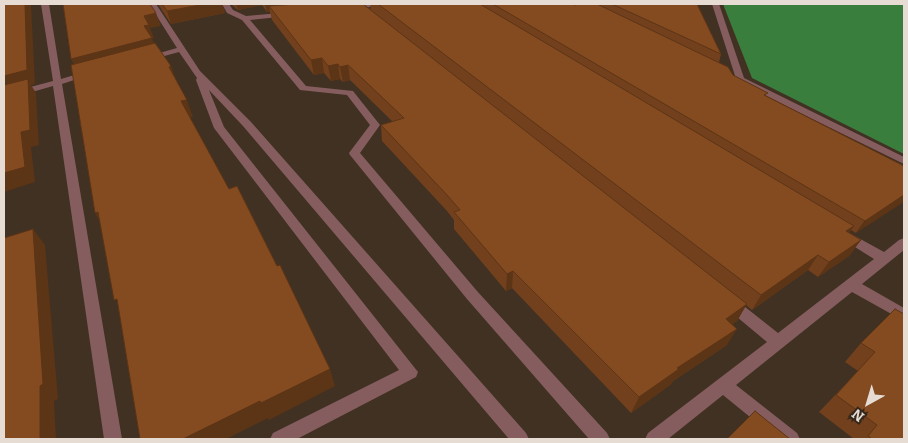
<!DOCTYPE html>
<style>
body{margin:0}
#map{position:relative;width:908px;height:443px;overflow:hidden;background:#403123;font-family:Bitter,serif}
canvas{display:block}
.frame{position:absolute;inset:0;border:5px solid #e6dcd4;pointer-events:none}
.north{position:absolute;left:843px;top:378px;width:50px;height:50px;-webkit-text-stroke:4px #35271a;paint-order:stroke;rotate:219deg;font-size:14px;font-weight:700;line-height:20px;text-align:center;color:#e6dcd4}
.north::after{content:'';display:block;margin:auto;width:18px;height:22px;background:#e6dcd4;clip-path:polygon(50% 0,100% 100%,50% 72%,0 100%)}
</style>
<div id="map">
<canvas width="908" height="443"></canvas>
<div class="frame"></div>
<div class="north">N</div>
</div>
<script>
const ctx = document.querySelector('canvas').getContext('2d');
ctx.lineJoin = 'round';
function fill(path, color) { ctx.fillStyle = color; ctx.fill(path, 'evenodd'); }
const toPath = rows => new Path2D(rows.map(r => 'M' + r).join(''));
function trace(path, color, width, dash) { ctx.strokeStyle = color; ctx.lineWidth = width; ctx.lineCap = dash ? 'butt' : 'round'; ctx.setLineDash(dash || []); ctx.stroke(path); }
const forest = toPath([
 [723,4,904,4,904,154,752,78]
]);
const street = toPath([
 [41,4,49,4,61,79,88,71,92,74,62,84,122,439,104,439,53,86,4,100,4,94,53,81,41,4],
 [149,4,156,4,200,71,251,122,526,433,529,439,509,439,243,126,209,90,224,127,418,372,416,377,297,439,270,439,273,433,399,370,214,128,196,80,197,78,179,52,146,61,142,58,177,48,149,4],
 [222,4,229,4,233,10,246,16,291,12,292,14,288,16,250,20,306,86,353,91,380,125,360,153,477,291,607,433,610,439,589,439,467,299,350,155,349,153,370,125,347,95,300,90,242,20,227,13,222,4],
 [368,4,389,4,350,10,346,8,368,4],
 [712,4,719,4,744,78,904,157,904,164,737,82,712,4],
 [844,230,884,252,899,240,904,238,904,250,862,284,904,308,904,321,852,292,736,385,797,433,800,439,777,439,723,395,668,439,645,439,648,433,767,342,725,307,723,303,725,299,730,297,735,299,778,333,874,259,839,237,838,234,844,230]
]);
const wall = toPath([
 [158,4,222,4,225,13,171,24],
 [231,4,363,4,371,9,370,4,573,4,575,5,600,6,601,4,697,4,721,54,719,62,733,75,767,96,904,166,856,233,851,230,849,233,861,240,849,256,818,277,808,270,752,310,746,305,737,321,732,324,727,345,673,381,670,385,631,413,512,288,506,291,454,229,454,220,447,211,382,141,381,125,393,122,350,80,343,82,340,79,331,81,324,73,314,75,272,20,270,12,267,12,262,5,238,10],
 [895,309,904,439,854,439,819,412,858,371,845,362,861,343]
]);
const shadedWall = toPath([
 [25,4,31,4,35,84,31,85,36,93,39,145,31,147,35,182,4,192,4,76],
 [206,4,222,4,225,13,171,24,167,11],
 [236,4,262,4,262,5,238,10],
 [265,4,350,4,269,6,270,12,267,12],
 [156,13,161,26,150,28,154,38,152,38,157,51,78,72,71,59,144,26,144,16],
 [322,58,324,73,314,75,311,60],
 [338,64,340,79,331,81,328,66],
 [348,65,350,80,343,82,340,67],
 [171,66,177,82,169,67],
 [187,100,193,117,188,118,181,101],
 [904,195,904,202,856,233,865,221],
 [98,212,106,231,95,213],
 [854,226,843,242,846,231],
 [33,229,45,245,58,399,54,401,56,439,40,439,40,386],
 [861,240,849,256,818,277,829,262],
 [818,255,808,270,752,310,761,295],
 [513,271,512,288,506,291,507,274],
 [747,304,737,321,716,336,726,319],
 [737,329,727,345,673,381,670,385,631,413,639,397,677,368],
 [330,369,335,386,269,420,268,418,226,439,183,439,260,401]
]);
const building = toPath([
 [4,4,25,4,27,70,4,76,4,4],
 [63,4,150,4,156,13,144,16,149,25,144,26,152,38,71,59,63,4],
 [162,4,206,4,167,11,162,4],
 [296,4,363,4,747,304,726,319,737,329,677,368,679,369,639,397,513,271,507,274,454,212,460,210,447,195,381,125,404,118,348,65,340,67,338,64,328,66,322,58,311,60,269,6,296,4],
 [378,4,480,4,854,226,846,231,861,240,829,262,818,255,761,295,378,4],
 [493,4,573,4,575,5,579,4,597,4,728,67,733,75,768,93,764,95,904,166,904,195,865,221,493,4],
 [612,4,697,4,721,54,612,4],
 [155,43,171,66,169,67,187,100,181,101,229,189,237,186,277,266,280,265,330,369,261,403,260,401,183,439,140,439,117,299,114,300,98,212,95,213,71,65,155,43],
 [28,79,30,130,21,132,25,167,4,173,4,85,28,79],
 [33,229,43,384,40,386,40,439,4,439,4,238,33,229],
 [895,309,904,314,904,439,872,439,868,436,877,425,836,395,875,352,861,343,895,309],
 [755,411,790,439,727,439,755,411]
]);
fill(forest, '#3a7e3d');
fill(street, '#865d5e');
fill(wall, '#72401c');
fill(shadedWall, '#5c3416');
fill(building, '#844a20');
trace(building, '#5c3416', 1);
</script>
